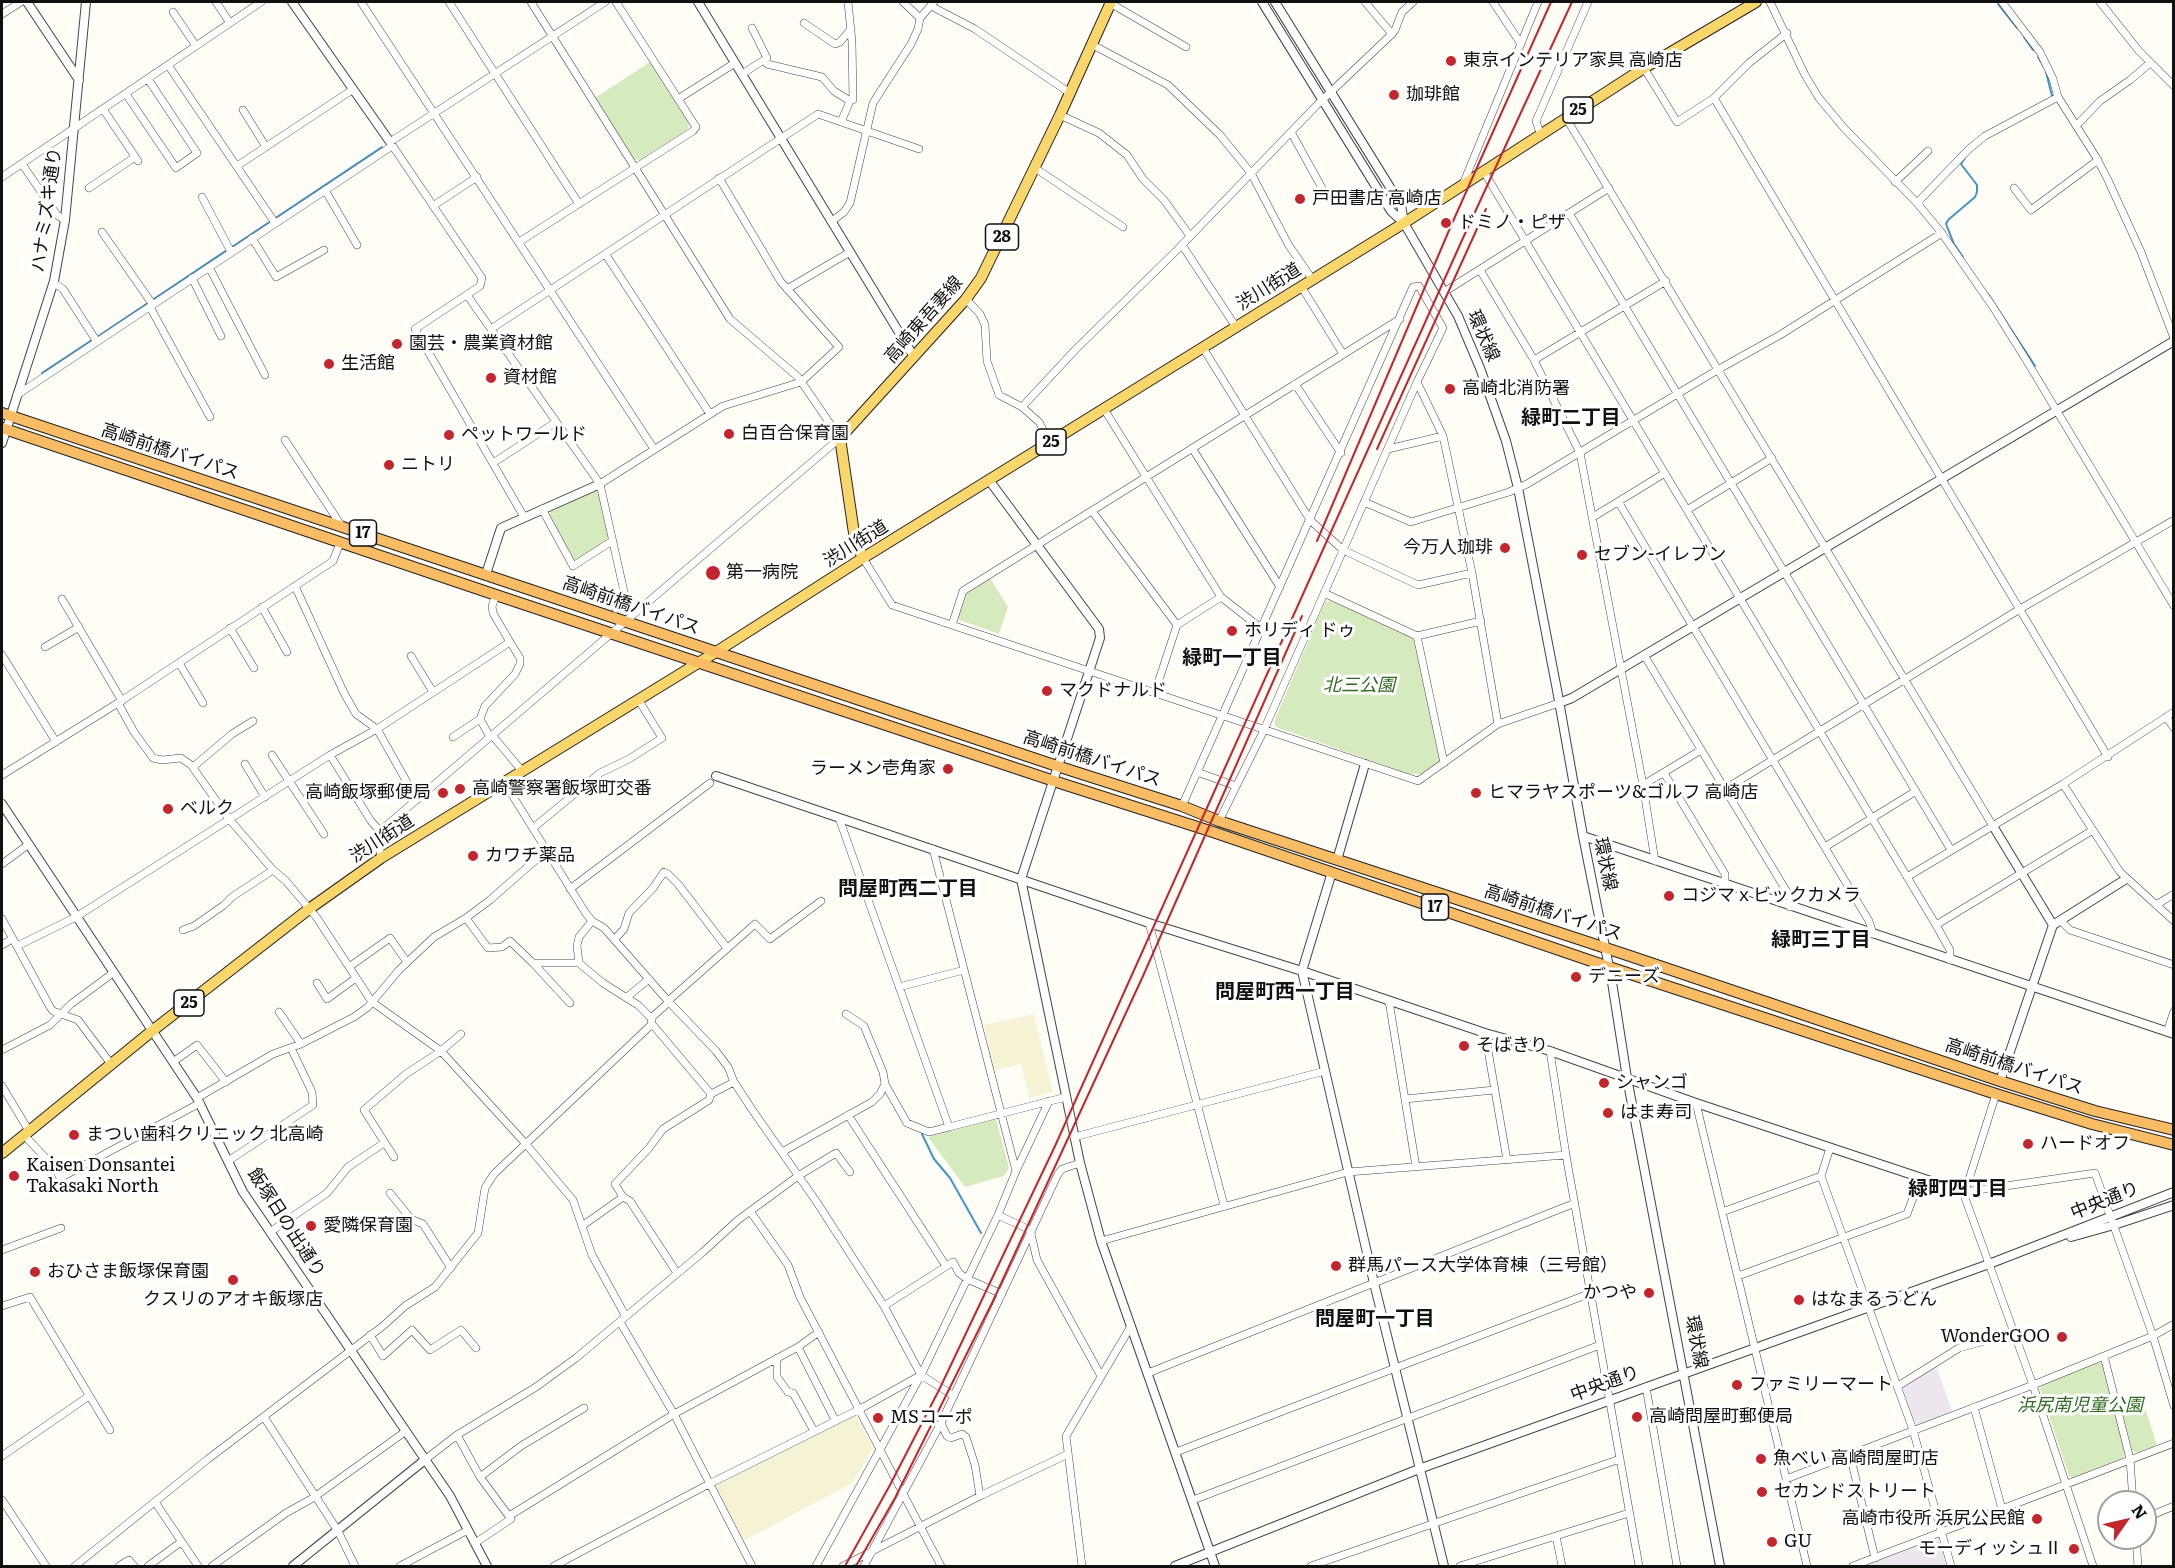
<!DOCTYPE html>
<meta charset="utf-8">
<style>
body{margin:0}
#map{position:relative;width:2175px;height:1568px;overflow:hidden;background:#fffdf5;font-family:Literata,serif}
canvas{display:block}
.frame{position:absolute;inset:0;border:3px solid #111;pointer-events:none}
.north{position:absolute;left:2097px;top:1490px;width:60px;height:60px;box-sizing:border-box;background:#fff;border:2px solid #a0a0a0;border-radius:50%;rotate:56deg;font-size:16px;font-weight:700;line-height:24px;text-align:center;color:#111}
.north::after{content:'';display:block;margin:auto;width:21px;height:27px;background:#c4262e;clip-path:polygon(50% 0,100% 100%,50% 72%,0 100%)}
</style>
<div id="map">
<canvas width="2175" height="1568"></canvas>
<div class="frame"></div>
<div class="north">N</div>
</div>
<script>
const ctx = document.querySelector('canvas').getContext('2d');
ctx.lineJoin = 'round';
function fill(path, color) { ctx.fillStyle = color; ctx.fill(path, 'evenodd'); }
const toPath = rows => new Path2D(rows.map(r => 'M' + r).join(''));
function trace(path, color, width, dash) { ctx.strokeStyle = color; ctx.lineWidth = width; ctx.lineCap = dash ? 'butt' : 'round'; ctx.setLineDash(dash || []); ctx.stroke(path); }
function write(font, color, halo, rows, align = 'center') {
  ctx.font = font + ' Literata,"Noto Sans JP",serif'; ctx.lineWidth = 6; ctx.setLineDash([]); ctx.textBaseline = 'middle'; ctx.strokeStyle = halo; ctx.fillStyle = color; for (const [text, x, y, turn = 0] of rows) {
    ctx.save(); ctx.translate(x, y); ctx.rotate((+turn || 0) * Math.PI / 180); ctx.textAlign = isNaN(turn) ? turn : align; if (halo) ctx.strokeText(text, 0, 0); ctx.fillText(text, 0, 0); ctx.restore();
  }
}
const industrial = toPath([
 [1936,1366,1952,1411,1918,1425,1914,1421,1902,1387],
 [1934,1539,1940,1541,1946,1566,1863,1566]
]);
const farmland = toPath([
 [1034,1014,1053,1092,1029,1098,1021,1064,994,1071,984,1025],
 [855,1415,873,1448,852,1483,744,1541,715,1485]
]);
const green = toPath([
 [650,62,689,123,688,129,640,160,634,159,595,98],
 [594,490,600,493,608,537,606,541,576,562,572,560,549,515,551,511],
 [990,578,1008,607,999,634,957,619,966,594],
 [1331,601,1411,636,1414,640,1440,760,1437,764,1423,774,1409,774,1276,727,1274,722,1325,602],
 [996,1119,1009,1168,1004,1176,965,1187,928,1137],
 [2099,1362,2102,1364,2125,1454,2123,1458,2073,1478,2069,1476,2040,1389,2042,1384],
 [2145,1408,2157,1445,2137,1453,2132,1450,2123,1415]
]);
const stream = toPath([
 [1998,4,2017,28],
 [2024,37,2033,50],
 [2038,57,2044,67],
 [2046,72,2052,96],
 [232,247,382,147],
 [1963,257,1954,244,1946,224,1948,220,1975,197,1977,192,1977,185,1961,164,1965,158],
 [1988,294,2035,366],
 [97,337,227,250],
 [42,373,92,340],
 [922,1134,934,1159,950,1178,981,1233]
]);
const minor = toPath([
 [216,2,230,23],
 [361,2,654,449],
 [449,2,579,204],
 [903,2,920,18],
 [1365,2,1392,34],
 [1493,2,1521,44],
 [1770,2,1805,75,1819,98,1844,128,1917,203,1941,232,1993,307,2028,363,2174,606],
 [2002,2,2040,52,2053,79,2058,97,2096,157,2107,178,2141,252,2174,338],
 [2100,2,2139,51,2174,86],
 [1110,3,1186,47],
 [931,6,975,29,1070,93],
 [173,12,196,46],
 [2,14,21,2],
 [804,23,835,44,840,42,851,29],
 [1091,44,1168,85,1220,135,1251,173,1288,244,1312,279],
 [765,59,767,64,822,77,834,91,850,101],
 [168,65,275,223],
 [1644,68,1677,122,1714,98,1749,63,1787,33],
 [742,74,767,58,752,28],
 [126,94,176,168,197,153,148,79],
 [1714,98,2108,757],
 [678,99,735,63],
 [103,109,138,161],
 [243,110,266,147],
 [1060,115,1099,133,1127,155,1143,179,1164,200,1190,236],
 [1566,118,1993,826],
 [841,122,850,101,853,100,852,42,848,2],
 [2076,126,2100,101,2130,80,2150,63],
 [1291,132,1322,188],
 [1541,136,1536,121,1588,2],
 [22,164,57,215,65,220],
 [237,166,352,90],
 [1035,168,1123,227],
 [1484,172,1936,925,1950,950,1950,960],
 [2,177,261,2],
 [1895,182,1928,151],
 [1463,184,1538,2],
 [89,188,135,157],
 [2014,188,2031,210,2098,160],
 [325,190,357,245],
 [202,197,231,252],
 [1917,203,1969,149,1985,136,2058,97],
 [433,206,477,177],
 [1569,213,1951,850],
 [832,221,844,212,850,203,873,103,911,44,918,29,920,18,934,2],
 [102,232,153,305],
 [252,238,276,277,324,250],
 [519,242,693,131,696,127,616,2],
 [1182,245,1236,327],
 [606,255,710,414],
 [209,267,265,375],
 [1480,270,1534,360,1580,453,1643,785,1655,861],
 [192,278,221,336],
 [54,283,63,289,97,342],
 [1301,286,1343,354],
 [787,289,850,252],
 [1444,292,1609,188],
 [467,295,600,484,625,596,616,609],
 [966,299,980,314,985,325,987,361,999,395,1022,407,1039,422,1050,443],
 [150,307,210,417],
 [491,329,818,114,919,149],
 [1203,348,1310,520,1343,550,1418,585,1472,573],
 [1534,360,1666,281],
 [1417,382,1443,436,1472,573,1498,724],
 [1295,384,1341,453],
 [17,395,392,146],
 [1022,407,1076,349,1178,249,1317,105,1392,34,1395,30,1402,12,1413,2],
 [1104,409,1221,597,1262,629],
 [285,440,341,525],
 [1192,448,1280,587],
 [1388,449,1443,436],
 [493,463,556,422],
 [600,484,723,406,801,382,839,347,781,282,719,178],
 [1364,502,1411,522,1509,492,1527,484,1719,369,1780,335,1942,233],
 [1619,503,1869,921,1873,934],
 [542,509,573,566,612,541],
 [1687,510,1772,458],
 [1092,511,1177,625],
 [524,517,415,329,480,286,482,278,390,142,605,2],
 [1593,517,1665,473],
 [863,558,892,605,1418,781,1498,724,1559,703],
 [295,586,344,693,356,714,377,729,417,800],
 [1324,593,1417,636,1481,621],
 [62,599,122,701],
 [262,607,287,652],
 [952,625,963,591,1400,319],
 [230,628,254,668],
 [1417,636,1444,763],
 [45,647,79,627],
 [2,655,56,742],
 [1644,655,1790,897,1790,907],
 [411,656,433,692],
 [179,663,203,703],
 [1155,692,1177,625,1221,597],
 [118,703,134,732,153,758,162,760,181,758,191,765,230,820,273,870,286,881,317,918,372,1002,441,1051,525,1143,573,1200,592,1255,625,1315],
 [2166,717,2174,728],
 [492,735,522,771],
 [453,737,480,719],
 [490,737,480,719,485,706,515,674,520,664,520,658,510,642],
 [272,755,324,834],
 [330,755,371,821,380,831],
 [245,764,265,797],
 [193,767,232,734,253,721],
 [1197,772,1236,786],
 [1664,773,1725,874,1725,884],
 [2,775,118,703,333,561,340,543],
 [504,782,585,912,592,921,604,928,668,1001,716,1051,728,1067,734,1082,751,1108,816,1201,884,1306,921,1375],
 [2063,784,2120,872,2174,921],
 [1643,785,1701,750],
 [1725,789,2020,609,2174,520],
 [1182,806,1413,287,1419,286,1443,328,1417,382,1264,730,1219,821],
 [839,818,949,1127,1066,1097],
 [533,828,600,773,629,759,662,738,638,699],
 [1825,847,1916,791],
 [933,849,1016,1171],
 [381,858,378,840,380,831,840,438,798,377,730,319,531,2],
 [2,864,29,844],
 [1907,877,2063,784,2174,712],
 [570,889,710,783],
 [2156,905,2174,894],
 [466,918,488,948,502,947,510,941,533,963,579,963],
 [2,919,50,1007,53,1011,78,1020,111,1064],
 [2060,920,2070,930,2174,965],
 [592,921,579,937,577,946,579,963,603,983,638,1005,651,1018,652,1024,711,1094,734,1082],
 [1149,923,1224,1205],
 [1936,925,2093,830],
 [183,930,194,926,224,905,232,897,273,870],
 [614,940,624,929,629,913,653,888,664,872,668,874,678,884,727,948],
 [2,945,12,939],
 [17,946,76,917,330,755,377,729,510,642,493,613,492,606,496,595],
 [533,963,570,1003],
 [349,967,390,938,407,962],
 [317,983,327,999,356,978],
 [899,987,964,970],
 [627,997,649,979],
 [668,1001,755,924,770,939,821,901],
 [1389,1001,1416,1167],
 [279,1012,301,1044],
 [651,1018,669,1002],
 [2167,1032,2174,1011],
 [1485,1033,1507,1160],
 [2,1050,50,1025,71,1004,113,973],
 [1550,1051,1566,1155,1639,1566],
 [173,1062,197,1045,226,1082],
 [885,1084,907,1123,929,1132,949,1127],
 [2,1086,29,1131],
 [1996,1094,1964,1195,2033,1385,2093,1566],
 [197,1098,273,1054,301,1044,354,1017,368,1007,399,970,434,937,466,918,490,900,547,850],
 [1405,1099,1494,1090],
 [1696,1103,1807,1566],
 [848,1115,946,1266],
 [24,1135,55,1168,60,1178,200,1103],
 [1074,1137,1325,1071],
 [1830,1148,1821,1176,1913,1430,1951,1566],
 [782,1152,872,1102,880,1094,885,1084,883,1072,864,1026,846,1014],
 [394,1157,364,1110,406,1074,441,1051,461,1034],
 [228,1161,313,1105,312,1092,291,1048],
 [1964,1192,2095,1173,2153,1336,2174,1406],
 [390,1193,411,1219,423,1224,451,1268],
 [750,1211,788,1265,800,1297,941,1566],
 [1722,1212,1821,1176],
 [998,1215,1032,1231],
 [582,1226,623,1197],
 [270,1232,327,1193,348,1167,384,1143],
 [1031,1234,1037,1260,1101,1376],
 [1101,1241,1348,1172,1566,1155],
 [2,1250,61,1228],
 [677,1273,630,1201,623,1197,615,1184,649,1148,663,1129,709,1100,711,1094],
 [1738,1276,1907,1214,1920,1179],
 [2,1306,30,1297,110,1430],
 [884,1306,953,1262,959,1273,967,1279,1002,1294],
 [620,1322,674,1414,752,1566],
 [370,1335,383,1356,412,1330,430,1350,461,1330,476,1348],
 [798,1347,835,1420],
 [2104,1356,2130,1459,2133,1502],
 [777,1358,777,1377,788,1392,793,1393,814,1431],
 [1148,1373,1575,1203],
 [1898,1386,1959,1348,2014,1333],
 [1646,1387,1677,1566],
 [1974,1407,2002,1509],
 [264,1417,338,1531,355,1566],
 [941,1423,947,1436,951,1438,962,1434,966,1437,975,1465,980,1496],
 [457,1435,480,1477,511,1519,475,1543],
 [1176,1452,1591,1293],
 [1850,1455,1875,1558],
 [2,1456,89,1396],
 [426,1459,457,1435,536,1387,576,1358,703,1252,738,1220,798,1176,836,1153,850,1172],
 [480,1477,521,1446,584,1408],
 [1786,1479,2033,1385,2153,1336,2174,1324],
 [2,1500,46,1566],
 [1193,1500,1600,1345],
 [155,1502,198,1566],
 [509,1516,674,1414,798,1347,819,1332],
 [2145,1518,2174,1506],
 [1556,1536,1562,1566],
 [2136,1538,2138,1566],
 [75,1566,208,1459,383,1326,405,1306,435,1287,478,1233,485,1188,494,1174,652,1024],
 [119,1566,129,1560,134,1566],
 [148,1566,181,1542],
 [212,1566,286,1513,313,1498,406,1431],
 [400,1566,468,1530],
 [554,1566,709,1484,860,1409,921,1375,954,1396],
 [816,1566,921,1375,998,1215,1016,1171,1049,1101],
 [843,1566,980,1496,1068,1454],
 [864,1566,941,1423,1058,1174,1062,1169,1080,1163],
 [1082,1566,1066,1436,1131,1326],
 [1311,1566,1620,1459],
 [1460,1566,1629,1513],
 [1853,1566,2174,1443]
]);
const tertiary = toPath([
 [27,2,79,80],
 [292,2,390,142],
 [698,2,914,357],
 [1262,2,1391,211,1404,223,1458,316,1480,368,1506,441,1518,488,1557,690,1583,836,1612,982,1627,1078,1720,1566],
 [1275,2,1401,205,1404,223],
 [2,443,54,281,65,220,86,2],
 [989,480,1099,629,1100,638,1021,879,1080,1163,1101,1241,1215,1566],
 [486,574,501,528,600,484],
 [1559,703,1572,698,2174,341],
 [716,776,1149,923,1302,971,1485,1033,1550,1051,1696,1103,1964,1192],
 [2,804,197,1098,243,1192,450,1496,487,1566],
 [1993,826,2053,925],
 [1583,836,2174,1034],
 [1337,860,1365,764],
 [1332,872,1302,971,1374,1283,1444,1566],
 [2000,1081,2053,925,2126,879],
 [2071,1237,2114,1225,2174,1205],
 [293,1566,426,1459],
 [1175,1566,1419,1469,1989,1264,2174,1192]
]);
const primary = toPath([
 [863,558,855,540,840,438,966,299,981,278,1060,115,1111,2],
 [2,1153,152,1031,309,909,381,858,716,652,863,558,1404,223,1644,68,1756,2]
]);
const trunk = toPath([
 [2,413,1057,766,1182,806,1219,821,1627,955,2000,1081,2095,1111,2174,1130],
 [2,428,496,595,1063,784,1213,832,1609,967,1996,1094,2092,1124,2174,1145]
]);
const rail = toPath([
 [1377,449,1486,209],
 [1317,541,1450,228,1551,2],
 [845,1566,890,1485,939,1390,1055,1146,1463,238,1572,2],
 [856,1566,895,1498,992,1303,1143,976,1302,616]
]);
const markers = [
 [1451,61,6,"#c4262e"],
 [1394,95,6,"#c4262e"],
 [1300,199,6,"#c4262e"],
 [1446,223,6,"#c4262e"],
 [397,344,6,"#c4262e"],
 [329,364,6,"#c4262e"],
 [491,378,6,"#c4262e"],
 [1450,389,6,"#c4262e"],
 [729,434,6,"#c4262e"],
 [449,435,6,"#c4262e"],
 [389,465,6,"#c4262e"],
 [1505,548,6,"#c4262e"],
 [1582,555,6,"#c4262e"],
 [713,573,8,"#c4262e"],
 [1232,631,6,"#c4262e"],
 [1047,691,6,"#c4262e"],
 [948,769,6,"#c4262e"],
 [460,789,6,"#c4262e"],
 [443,793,6,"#c4262e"],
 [1476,793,6,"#c4262e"],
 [168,809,6,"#c4262e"],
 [473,856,6,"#c4262e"],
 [1669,896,6,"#c4262e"],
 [1576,977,6,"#c4262e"],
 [1464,1046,6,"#c4262e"],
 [1604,1083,6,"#c4262e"],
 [1608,1113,6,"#c4262e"],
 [74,1135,6,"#c4262e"],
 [2028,1144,6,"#c4262e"],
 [14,1176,6,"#c4262e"],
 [311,1226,6,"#c4262e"],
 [1336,1266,6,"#c4262e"],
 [35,1272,6,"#c4262e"],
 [233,1280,6,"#c4262e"],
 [1649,1293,6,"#c4262e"],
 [1799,1300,6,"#c4262e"],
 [2062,1337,6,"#c4262e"],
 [1737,1385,6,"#c4262e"],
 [1637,1417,6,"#c4262e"],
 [878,1418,6,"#c4262e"],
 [1761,1459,6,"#c4262e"],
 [1762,1492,6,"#c4262e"],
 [2037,1519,6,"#c4262e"],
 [1772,1542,6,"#c4262e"],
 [2074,1549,6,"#c4262e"]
];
const shields = [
 [1578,110,30],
 [1002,237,33],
 [1051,442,30],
 [363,533,27],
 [1435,907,27],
 [189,1003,30]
];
const shieldNames = [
 ["25",1578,110],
 ["28",1002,237],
 ["25",1051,442],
 ["17",363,533],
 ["17",1435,907],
 ["25",189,1003]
];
const poiNames = [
 ["東京インテリア家具 高崎店",1463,61],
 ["珈琲館",1406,95],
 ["戸田書店 高崎店",1312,199],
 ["ドミノ・ピザ",1458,223],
 ["園芸・農業資材館",409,344],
 ["生活館",341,364],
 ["資材館",503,378],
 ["高崎北消防署",1462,389],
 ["白百合保育園",741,434],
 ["ペットワールド",461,435],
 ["ニトリ",401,465],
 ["今万人珈琲",1493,548,"right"],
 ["セブン-イレブン",1594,555],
 ["第一病院",726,573],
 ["ホリディ ドゥ",1244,631],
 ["マクドナルド",1059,691],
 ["ラーメン壱角家",936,769,"right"],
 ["高崎警察署飯塚町交番",472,789],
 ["高崎飯塚郵便局",431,793,"right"],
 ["ヒマラヤスポーツ&ゴルフ 高崎店",1488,793],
 ["ベルク",180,809],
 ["カワチ薬品",485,856],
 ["コジマｘビックカメラ",1681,896],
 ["デニーズ",1588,977],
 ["そばきり",1476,1046],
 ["シャンゴ",1616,1083],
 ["はま寿司",1620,1113],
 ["まつい歯科クリニック 北高崎",86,1135],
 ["ハードオフ",2040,1144],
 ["Kaisen Donsantei",26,1166],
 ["Takasaki North",26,1187],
 ["愛隣保育園",323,1226],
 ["群馬パース大学体育棟（三号館）",1348,1266],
 ["おひさま飯塚保育園",47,1272],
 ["かつや",1637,1293,"right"],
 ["クスリのアオキ飯塚店",233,1300,"center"],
 ["はなまるうどん",1811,1300],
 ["WonderGOO",2050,1337,"right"],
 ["ファミリーマート",1749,1385],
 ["高崎問屋町郵便局",1649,1417],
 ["MSコーポ",890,1418],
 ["魚べい 高崎問屋町店",1773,1459],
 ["セカンドストリート",1774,1492],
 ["高崎市役所 浜尻公民館",2025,1519,"right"],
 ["GU",1784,1542],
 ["モーディッシュⅡ",2062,1549,"right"]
];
const streetNames = [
 ["ハナミズキ通り",47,210,-82],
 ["渋川街道",1269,287,-32],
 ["高崎東吾妻線",924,320,-49],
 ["環状線",1483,336,66],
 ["高崎前橋バイパス",170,452,18],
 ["渋川街道",856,544,-32],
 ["高崎前橋バイパス",631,606,19],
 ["高崎前橋バイパス",1092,759,18],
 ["渋川街道",382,839,-33],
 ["環状線",1605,864,78],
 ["高崎前橋バイパス",1553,913,18],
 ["高崎前橋バイパス",2014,1067,18],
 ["中央通り",2105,1201,-22],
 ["飯塚日の出通り",286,1223,57],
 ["環状線",1696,1342,79],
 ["中央通り",1605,1384,-20]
];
const parkNames = [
 ["北三公園",1359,686],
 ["浜尻南児童公園",2080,1406]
];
const neighbourhoodNames = [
 ["緑町二丁目",1571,418],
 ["緑町一丁目",1232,658],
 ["問屋町西二丁目",908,889],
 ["緑町三丁目",1821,940],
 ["問屋町西一丁目",1285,992],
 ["緑町四丁目",1958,1189],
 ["問屋町一丁目",1375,1319]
];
fill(industrial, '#eee6ef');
fill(farmland, '#f6f3d4');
fill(green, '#d5ebbd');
trace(stream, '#3f96cf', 2);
trace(minor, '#444', 8);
trace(tertiary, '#444', 10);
trace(primary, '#222', 12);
trace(trunk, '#222', 12);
trace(minor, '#fff', 7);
trace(tertiary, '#fff', 8);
trace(primary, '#f9d66b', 10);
trace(trunk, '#f7bc64', 10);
trace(rail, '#c4262e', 2);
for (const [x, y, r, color] of markers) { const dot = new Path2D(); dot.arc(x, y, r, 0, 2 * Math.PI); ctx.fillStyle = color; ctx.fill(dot); trace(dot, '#fff', 2); }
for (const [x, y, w] of shields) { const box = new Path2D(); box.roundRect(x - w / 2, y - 13, w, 26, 4.5); ctx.fillStyle = '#fff'; ctx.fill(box); trace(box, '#111', 1.5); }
write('bold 16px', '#111', null, shieldNames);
write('18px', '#111', '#fff', poiNames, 'left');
write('18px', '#111', '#fff', streetNames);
write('italic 18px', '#2f6b1f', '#fff', parkNames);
write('bold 20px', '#111', '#fff', neighbourhoodNames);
</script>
